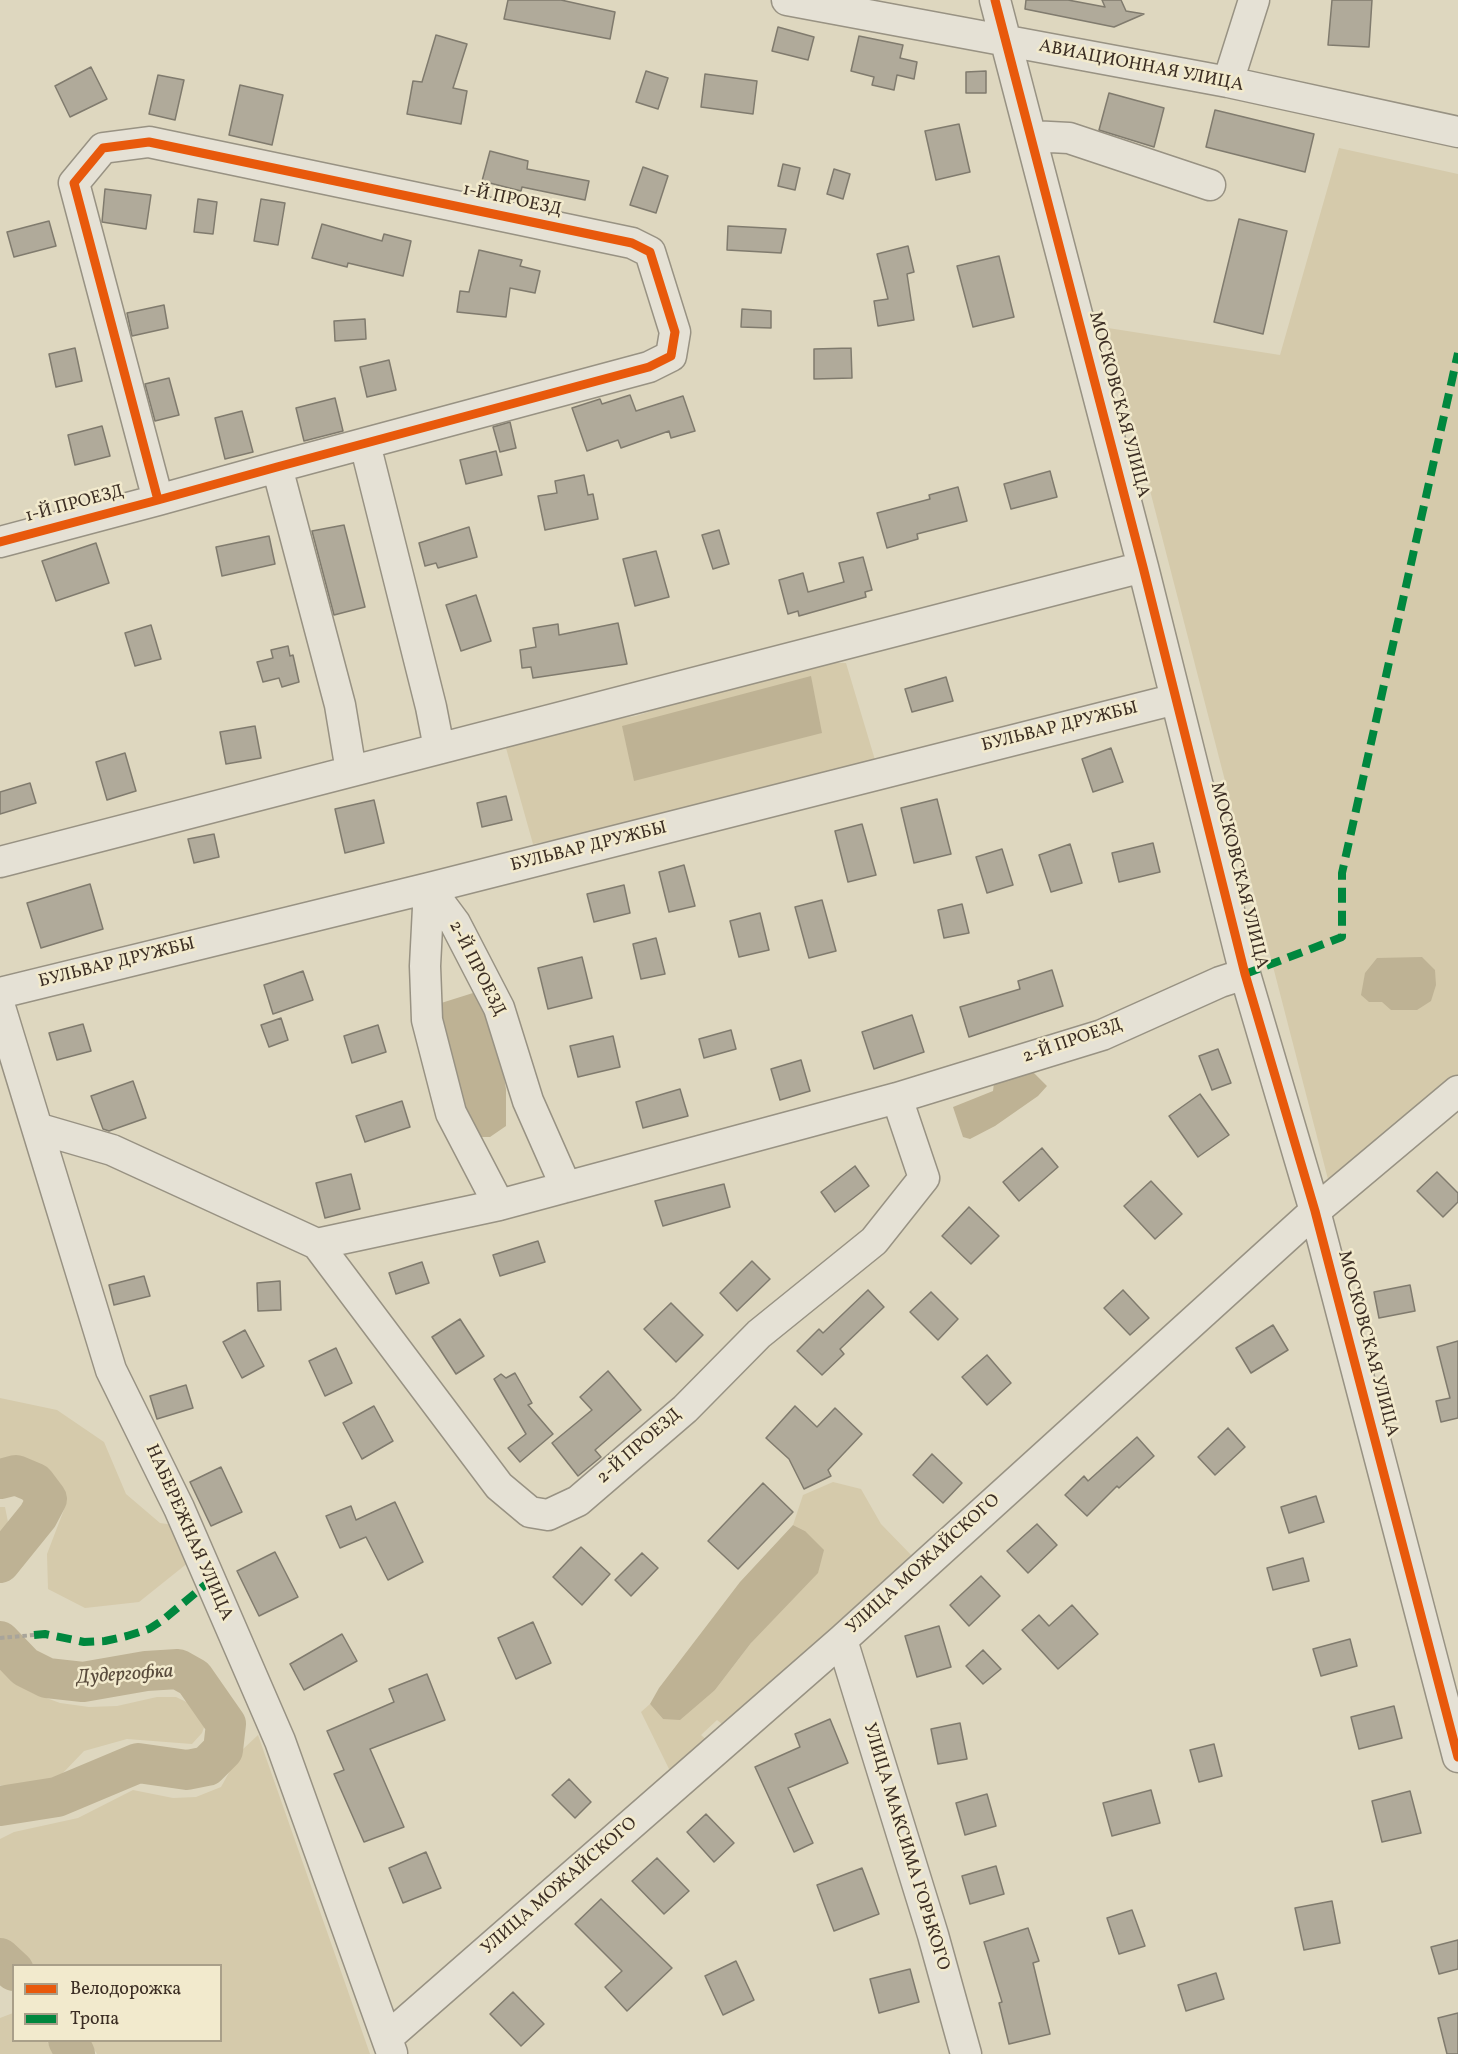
<!DOCTYPE html>
<meta charset="utf-8">
<style>
body{margin:0}
#map{position:relative;width:1458px;height:2054px;overflow:hidden;background:#ded7bf;font-family:Vollkorn,serif}
canvas{display:block}
.legend{position:absolute;left:12px;top:1964px;width:210px;height:78px;box-sizing:border-box;background:#f2eacd;border:2px solid #a99f89;margin:0;padding:8px 10px;list-style:none;font-size:18px;color:#3c2e24}
.legend li{display:flex;align-items:center;gap:12px;height:30px}
.legend b{width:30px;border:2px solid #a99f89}
</style>
<div id="map">
<canvas width="1458" height="2054"></canvas>
<ul class="legend">
<li><b style="height:8px;background:#e8590c"></b>Велодорожка</li>
<li><b style="height:8px;background:#00873e"></b>Тропа</li>
</ul>
</div>
<script>
const ctx = document.querySelector('canvas').getContext('2d');
ctx.lineJoin = 'round';
function fill(path, color) { ctx.fillStyle = color; ctx.fill(path, 'evenodd'); }
const toPath = rows => new Path2D(rows.map(r => 'M' + r).join(''));
function trace(path, color, width, dash) { ctx.strokeStyle = color; ctx.lineWidth = width; ctx.lineCap = dash ? 'butt' : 'round'; ctx.setLineDash(dash || []); ctx.stroke(path); }
function write(font, color, halo, rows, align = 'center') {
  ctx.font = font + ' Vollkorn,serif'; ctx.lineWidth = 5; ctx.setLineDash([]); ctx.textBaseline = 'middle'; ctx.strokeStyle = halo; ctx.fillStyle = color; for (const [text, x, y, turn = 0] of rows) {
    ctx.save(); ctx.translate(x, y); ctx.rotate((+turn || 0) * Math.PI / 180); ctx.textAlign = isNaN(turn) ? turn : align; if (halo) ctx.strokeText(text, 0, 0); ctx.fillText(text, 0, 0); ctx.restore();
  }
}
const green = toPath([
 [1339,148,1458,174,1458,1078,1330,1187,1108,328,1280,355],
 [828,663,846,663,875,760,790,780,633,825,533,844,506,748,569,726,636,716,739,682],
 [0,1398,57,1410,104,1442,126,1494,160,1523,188,1527,199,1554,139,1602,85,1608,48,1589,47,1554,65,1507,51,1487,17,1467,0,1461],
 [833,1482,861,1489,881,1524,914,1558,727,1728,717,1720,701,1735,709,1742,671,1773,641,1712,650,1704,663,1719,715,1690,751,1643,805,1531,793,1525,803,1495],
 [0,1507,5,1507,8,1522,0,1535],
 [0,1666,13,1681,33,1693,60,1703,89,1707,117,1706,157,1697,176,1697,199,1708,207,1719,202,1733,192,1744,127,1739,84,1751,61,1775,25,1787,0,1785],
 [258,1735,370,2054,97,2054,89,2041,220,2040,220,1966,27,1965,0,1939,0,1839,14,1832,78,1818,133,1790,173,1798,196,1797,221,1787,241,1751],
 [13,2013,14,2040,47,2041,53,2054,0,2054,0,2018]
]);
const water = toPath([
 [811,676,822,733,634,781,622,726],
 [1422,957,1435,970,1436,985,1431,1001,1417,1010,1391,1010,1382,1002,1369,1002,1361,995,1365,973,1377,958],
 [473,993,483,1003,501,1060,506,1089,506,1126,490,1137,473,1137,454,1085,438,1004],
 [1032,1071,1047,1086,1038,1096,995,1126,970,1139,963,1137,953,1107,993,1091,994,1083],
 [793,1525,805,1531,824,1550,818,1573,751,1643,715,1690,680,1720,663,1719,650,1704,659,1688,740,1582]
]);
const river = toPath([
 [0,1479,16,1475,35,1483,47,1499,38,1516,0,1563],
 [0,1641,25,1667,47,1678,83,1682,146,1671,178,1669,194,1678,226,1724,223,1750,207,1766,187,1770,138,1763,57,1797,0,1806],
 [0,1958,14,1971],
 [68,2040,75,2054]
]);
const building = toPath([
 [508,0,561,0,615,12,610,39,504,19,508,0],
 [1026,0,1068,0,1105,7,1102,0,1121,0,1126,11,1144,14,1114,27,1025,9,1026,0],
 [1332,0,1372,0,1369,47,1328,45,1332,0],
 [778,27,814,37,808,60,772,51,778,27],
 [436,35,467,44,453,88,467,91,461,124,407,114,413,81,422,82,436,35],
 [859,36,903,45,900,58,917,62,914,79,897,75,894,90,872,85,874,77,851,71,859,36],
 [91,67,107,99,70,117,55,86,91,67],
 [646,71,668,78,658,109,636,102,646,71],
 [986,71,986,93,966,93,966,72,986,71],
 [705,74,757,81,753,114,701,107,705,74],
 [158,75,184,80,175,120,149,114,158,75],
 [240,85,283,95,272,145,229,135,240,85],
 [1109,93,1164,108,1154,147,1099,130,1109,93],
 [1215,110,1314,134,1305,172,1206,147,1215,110],
 [959,124,970,172,936,180,925,131,959,124],
 [490,151,528,161,527,169,589,181,585,200,522,187,521,191,482,181,490,151],
 [783,164,800,168,795,190,778,186,783,164],
 [643,167,668,176,656,213,630,205,643,167],
 [834,169,850,174,843,199,827,194,834,169],
 [105,189,151,195,146,229,102,222,105,189],
 [198,199,217,202,213,234,194,232,198,199],
 [261,199,285,203,278,245,254,241,261,199],
 [1239,219,1287,231,1263,334,1214,322,1239,219],
 [49,221,56,246,14,257,7,232,49,221],
 [322,224,382,241,384,234,411,241,403,276,348,263,347,267,312,258,322,224],
 [728,226,786,229,781,253,727,250,728,226],
 [908,246,914,272,907,274,914,320,878,326,874,301,888,299,877,254,908,246],
 [479,250,522,260,520,266,540,271,535,293,510,288,506,317,457,312,460,291,469,292,479,250],
 [999,256,1014,317,973,327,957,266,999,256],
 [164,305,168,328,132,336,127,313,164,305],
 [742,309,771,311,771,328,741,327,742,309],
 [365,319,366,339,335,341,334,321,365,319],
 [75,348,82,381,56,387,49,354,75,348],
 [851,348,852,378,814,379,814,349,851,348],
 [389,360,396,390,367,397,360,367,389,360],
 [169,378,179,415,155,421,145,384,169,378],
 [630,395,636,411,683,396,695,431,671,438,669,431,621,448,618,440,587,451,572,408,600,399,602,404,630,395],
 [335,398,343,431,304,441,296,408,335,398],
 [242,411,253,452,225,459,215,418,242,411],
 [510,422,516,448,500,452,493,427,510,422],
 [102,426,110,456,75,465,68,435,102,426],
 [496,451,502,475,466,484,460,460,496,451],
 [1050,471,1057,497,1011,509,1004,484,1050,471],
 [584,475,588,495,593,494,598,519,545,530,538,496,557,493,555,481,584,475],
 [958,487,967,521,917,534,918,539,887,548,877,513,930,499,929,495,958,487],
 [344,525,365,607,334,615,312,531,344,525],
 [469,527,477,557,438,568,436,563,425,566,419,543,469,527],
 [719,530,729,564,713,569,702,535,719,530],
 [269,536,275,564,222,576,216,547,269,536],
 [96,543,109,583,56,601,42,561,96,543],
 [656,551,669,597,635,606,623,559,656,551],
 [863,557,872,590,865,592,866,597,799,616,798,611,788,614,779,580,803,573,808,592,844,582,839,563,863,557],
 [476,595,491,641,461,651,446,605,476,595],
 [618,623,627,664,533,678,531,667,522,668,520,650,536,647,533,628,558,624,559,635,618,623],
 [151,625,161,659,135,666,125,633,151,625],
 [288,646,290,656,293,655,299,682,282,687,279,678,263,682,257,662,273,658,271,650,288,646],
 [946,677,953,701,912,712,905,689,946,677],
 [255,726,261,758,226,764,220,732,255,726],
 [1111,748,1123,782,1093,792,1082,759,1111,748],
 [125,753,136,791,107,800,96,762,125,753],
 [30,783,36,803,0,814,0,792,30,783],
 [506,796,512,820,482,827,477,803,506,796],
 [937,799,951,854,914,863,901,808,937,799],
 [374,800,384,843,345,853,335,809,374,800],
 [862,824,876,875,848,882,835,831,862,824],
 [214,834,219,857,194,863,188,839,214,834],
 [1153,843,1160,872,1119,882,1112,853,1153,843],
 [1070,844,1082,883,1051,892,1039,855,1070,844],
 [1002,849,1013,885,987,893,976,857,1002,849],
 [684,865,695,906,669,912,659,872,684,865],
 [90,884,103,929,41,948,27,903,90,884],
 [624,885,630,913,594,922,587,894,624,885],
 [822,900,836,951,809,958,795,907,822,900],
 [962,904,969,933,944,938,938,910,962,904],
 [760,913,769,950,739,957,730,921,760,913],
 [656,938,665,974,641,979,633,944,656,938],
 [582,957,592,998,548,1009,538,968,582,957],
 [1052,970,1063,1006,969,1037,960,1007,1020,989,1018,981,1052,970],
 [303,971,313,1000,273,1014,264,985,303,971],
 [912,1015,924,1052,874,1069,862,1032,912,1015],
 [281,1018,288,1040,269,1047,261,1025,281,1018],
 [83,1024,91,1051,57,1060,49,1033,83,1024],
 [378,1025,386,1052,352,1063,344,1036,378,1025],
 [731,1030,736,1049,704,1058,699,1039,731,1030],
 [613,1036,620,1067,578,1077,570,1046,613,1036],
 [1218,1049,1231,1083,1212,1090,1199,1056,1218,1049],
 [801,1060,810,1091,780,1100,771,1069,801,1060],
 [133,1081,146,1118,109,1131,103,1129,91,1096,133,1081],
 [680,1089,688,1116,643,1128,636,1102,680,1089],
 [1200,1094,1229,1135,1198,1157,1169,1116,1200,1094],
 [402,1101,410,1127,365,1142,356,1116,402,1101],
 [1042,1148,1058,1167,1019,1201,1003,1182,1042,1148],
 [855,1166,869,1186,835,1212,821,1192,855,1166],
 [1437,1172,1458,1193,1458,1202,1443,1217,1417,1191,1437,1172],
 [351,1174,360,1209,325,1218,316,1183,351,1174],
 [1151,1181,1182,1214,1155,1239,1124,1206,1151,1181],
 [724,1184,730,1207,663,1226,655,1201,724,1184],
 [969,1207,999,1236,971,1264,942,1236,969,1207],
 [538,1241,545,1262,500,1276,493,1255,538,1241],
 [752,1261,770,1279,737,1311,720,1293,752,1261],
 [422,1262,429,1283,396,1294,389,1273,422,1262],
 [144,1276,150,1296,114,1305,109,1285,144,1276],
 [280,1281,281,1310,258,1311,257,1283,280,1281],
 [1410,1285,1415,1311,1379,1318,1374,1292,1410,1285],
 [868,1290,884,1307,840,1349,844,1354,822,1375,797,1351,819,1329,823,1333,868,1290],
 [1123,1290,1149,1318,1130,1335,1104,1308,1123,1290],
 [931,1292,958,1319,938,1340,910,1312,931,1292],
 [671,1303,703,1335,676,1362,644,1329,671,1303],
 [460,1319,484,1356,456,1374,432,1337,460,1319],
 [1273,1325,1288,1350,1251,1373,1236,1348,1273,1325],
 [245,1330,264,1366,242,1378,223,1342,245,1330],
 [1458,1341,1458,1418,1441,1422,1436,1401,1450,1398,1437,1347,1458,1341],
 [336,1348,352,1383,325,1396,309,1361,336,1348],
 [987,1355,1011,1383,987,1405,962,1377,987,1355],
 [608,1371,641,1410,595,1450,601,1457,578,1476,552,1443,592,1410,580,1397,608,1371],
 [515,1373,532,1403,528,1405,553,1434,520,1462,508,1448,526,1434,494,1379,501,1374,506,1378,515,1373],
 [186,1385,193,1408,157,1419,150,1396,186,1385],
 [374,1406,393,1441,362,1459,343,1423,374,1406],
 [795,1406,817,1427,835,1408,862,1434,828,1470,831,1476,804,1489,789,1459,766,1438,795,1406],
 [1228,1428,1245,1447,1215,1475,1198,1457,1228,1428],
 [1137,1437,1154,1456,1119,1488,1117,1486,1087,1516,1065,1495,1084,1476,1088,1481,1137,1437],
 [932,1454,962,1483,943,1503,913,1475,932,1454],
 [221,1467,242,1512,211,1526,190,1482,221,1467],
 [763,1483,793,1512,738,1569,708,1541,763,1483],
 [1316,1496,1324,1522,1289,1533,1281,1507,1316,1496],
 [395,1502,423,1562,388,1580,366,1537,340,1548,326,1516,351,1506,356,1520,395,1502],
 [1037,1524,1057,1545,1028,1573,1007,1551,1037,1524],
 [581,1547,610,1574,582,1605,553,1577,581,1547],
 [275,1552,298,1597,259,1616,237,1571,275,1552],
 [642,1553,658,1568,631,1596,615,1580,642,1553],
 [1303,1558,1309,1581,1273,1590,1267,1568,1303,1558],
 [981,1576,1000,1596,969,1626,950,1605,981,1576],
 [1072,1605,1098,1634,1058,1669,1022,1630,1039,1615,1049,1626,1072,1605],
 [533,1622,551,1663,516,1679,498,1638,533,1622],
 [939,1626,951,1667,917,1677,905,1636,939,1626],
 [342,1634,357,1661,304,1690,290,1664,342,1634],
 [1350,1639,1357,1666,1321,1676,1313,1649,1350,1639],
 [983,1650,1001,1669,983,1684,966,1666,983,1650],
 [427,1674,445,1720,370,1749,404,1827,364,1842,334,1774,344,1770,327,1731,394,1702,389,1689,427,1674],
 [1394,1706,1402,1738,1359,1749,1351,1717,1394,1706],
 [830,1719,848,1763,788,1788,813,1843,794,1852,755,1767,800,1747,795,1734,830,1719],
 [960,1723,967,1759,938,1764,931,1729,960,1723],
 [1214,1744,1222,1776,1199,1782,1190,1750,1214,1744],
 [569,1779,591,1802,575,1818,552,1795,569,1779],
 [1151,1790,1160,1823,1112,1836,1103,1803,1151,1790],
 [1410,1791,1421,1833,1382,1842,1372,1801,1410,1791],
 [987,1794,996,1826,965,1835,956,1803,987,1794],
 [706,1814,734,1843,714,1862,687,1832,706,1814],
 [426,1852,441,1888,403,1903,389,1868,426,1852],
 [657,1858,689,1891,664,1914,632,1881,657,1858],
 [996,1866,1004,1894,970,1904,962,1876,996,1866],
 [862,1868,879,1914,834,1931,817,1885,862,1868],
 [601,1899,672,1968,627,2011,605,1987,622,1971,575,1924,601,1899],
 [1332,1901,1340,1943,1304,1950,1295,1908,1332,1901],
 [1132,1910,1145,1946,1119,1954,1107,1918,1132,1910],
 [1028,1928,1039,1961,1033,1963,1050,2034,1009,2044,999,2003,1002,2002,984,1942,1028,1928],
 [1458,1940,1458,1969,1439,1974,1431,1947,1458,1940],
 [736,1961,754,2000,723,2015,705,1976,736,1961],
 [910,1969,919,2002,879,2013,870,1979,910,1969],
 [1216,1973,1224,1999,1186,2011,1178,1985,1216,1973],
 [513,1992,544,2024,521,2046,490,2014,513,1992],
 [1458,2013,1458,2054,1447,2054,1438,2018,1458,2013]
]);
const path = toPath([
 [0,1638,34,1635]
]);
const minor = toPath([
 [787,0,1228,82,1458,132],
 [995,0,1143,567,1245,974,1315,1211,1458,1757],
 [1228,82,1254,0],
 [1031,136,1069,138,1210,185],
 [365,444,431,707,439,748],
 [277,467,340,705,351,771],
 [0,542,158,500,277,467,649,367,671,356,675,332,650,252,632,243,149,142,103,148,74,183,158,500],
 [0,862,1143,567],
 [429,888,425,966,427,1020,451,1113,499,1205],
 [429,888,455,923,499,1008,528,1101,566,1187],
 [0,993,429,888,1176,699],
 [0,1007,111,1370,179,1508,280,1741,392,2053],
 [40,1129,112,1150,317,1244,499,1205,897,1098,1102,1035,1220,982,1245,974],
 [317,1244,499,1486,530,1512,548,1515,578,1501,685,1409,759,1334,874,1241,924,1178,897,1098],
 [842,1640,933,1935,966,2054],
 [388,2037,842,1640,1315,1211,1458,1091]
]);
const quiet = toPath([
 [1245,974,1342,937,1342,873,1458,353],
 [34,1635,45,1634,84,1642,105,1641,127,1636,149,1629,163,1620,211,1580]
]);
const cycleway = toPath([
 [995,0,1143,567,1245,974,1315,1211,1458,1757],
 [0,542,158,500,277,467,649,367,671,356,675,332,650,252,632,243,149,142,103,148,74,183,158,500]
]);
const streetNames = [
 ["АВИАЦИОННАЯ УЛИЦА",1141,67,11],
 ["1-Й ПРОЕЗД",512,201,12],
 ["МОСКОВСКАЯ УЛИЦА",1118,405,75],
 ["1-Й ПРОЕЗД",75,505,-15],
 ["БУЛЬВАР ДРУЖБЫ",1060,728,-14],
 ["БУЛЬВАР ДРУЖБЫ",589,848,-14],
 ["МОСКОВСКАЯ УЛИЦА",1238,876,76],
 ["БУЛЬВАР ДРУЖБЫ",117,964,-14],
 ["2-Й ПРОЕЗД",476,969,63],
 ["2-Й ПРОЕЗД",1073,1042,-19],
 ["МОСКОВСКАЯ УЛИЦА",1367,1344,75],
 ["2-Й ПРОЕЗД",640,1447,-41],
 ["НАБЕРЕЖНАЯ УЛИЦА",188,1533,66],
 ["УЛИЦА МОЖАЙСКОГО",924,1565,-42],
 ["УЛИЦА МАКСИМА ГОРЬКОГО",905,1847,73],
 ["УЛИЦА МОЖАЙСКОГО",560,1887,-41]
];
const waterNames = [
 ["Дудергофка",125,1676,-4]
];
fill(green, '#d5caab');
fill(water, '#beb294');
trace(river, '#beb294', 40);
fill(building, '#b0aa9a');
trace(building, '#807b6e', 1.5);
trace(minor, '#989283', 33);
trace(path, '#a8a49a', 4, [4.5, 3]);
trace(minor, '#e5e1d5', 30);
trace(quiet, '#00873e', 8, [15, 8]);
trace(cycleway, '#e8590c', 9);
write('18px', '#3c2e24', '#f2eacd', streetNames);
write('italic 20px', '#594b3c', '#f2eacd', waterNames);
</script>
